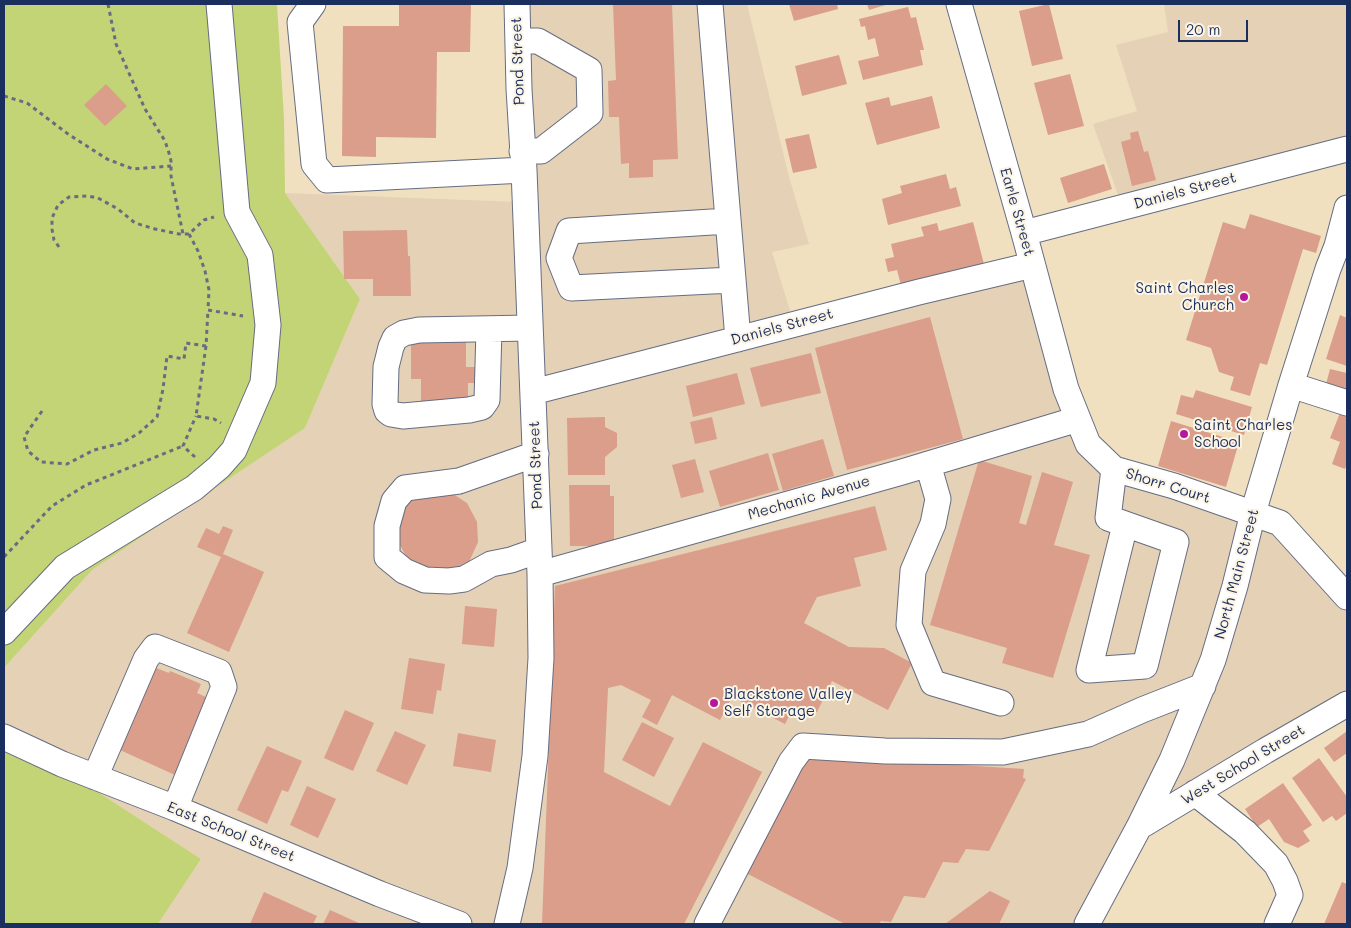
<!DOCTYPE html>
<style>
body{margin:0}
#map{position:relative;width:1351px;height:928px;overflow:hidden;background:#f0e0c0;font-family:Mali,sans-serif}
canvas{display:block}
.frame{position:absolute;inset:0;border:5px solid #1b2f5e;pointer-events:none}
.scale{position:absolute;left:1178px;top:20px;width:70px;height:22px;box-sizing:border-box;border:2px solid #1b2f5e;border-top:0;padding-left:6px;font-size:15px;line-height:18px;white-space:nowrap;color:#1b2f5e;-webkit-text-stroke:4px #fcf5e5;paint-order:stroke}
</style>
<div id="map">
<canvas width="1351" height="928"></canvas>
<div class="frame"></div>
<div class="scale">20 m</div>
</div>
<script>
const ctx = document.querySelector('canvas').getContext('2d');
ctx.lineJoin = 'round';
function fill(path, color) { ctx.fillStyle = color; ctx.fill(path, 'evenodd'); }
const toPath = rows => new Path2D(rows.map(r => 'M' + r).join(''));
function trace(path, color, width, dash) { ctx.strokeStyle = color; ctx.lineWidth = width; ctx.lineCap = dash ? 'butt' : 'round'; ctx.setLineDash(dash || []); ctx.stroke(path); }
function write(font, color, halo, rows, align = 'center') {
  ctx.font = font + ' Mali,sans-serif'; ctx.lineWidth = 4; ctx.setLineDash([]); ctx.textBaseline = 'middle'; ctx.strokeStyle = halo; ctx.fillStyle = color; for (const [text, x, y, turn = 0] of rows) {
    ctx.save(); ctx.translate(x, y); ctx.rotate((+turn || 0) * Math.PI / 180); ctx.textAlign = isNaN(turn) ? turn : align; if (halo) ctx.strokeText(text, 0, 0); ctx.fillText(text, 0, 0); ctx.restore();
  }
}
const built = toPath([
 [515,4,747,4,789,177,809,244,772,252,795,327,1030,272,1092,450,1266,513,1347,601,1347,712,1131,836,1088,924,158,924,201,859,4,731,4,668,92,570,305,428,360,299,285,193,517,202],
 [1164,4,1347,4,1347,155,1123,209,1093,124,1137,111,1116,45,1168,32]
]);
const green = toPath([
 [4,4,277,4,284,119,285,193,360,299,305,428,92,570,4,668],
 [4,731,201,859,158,924,4,924]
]);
const building = toPath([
 [399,4,471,4,470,52,437,52,436,138,376,137,376,157,342,156,343,26,399,26],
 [613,4,672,4,678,159,653,160,653,177,629,178,629,163,621,164,619,117,609,117,608,81,616,80],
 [789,4,837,4,838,9,794,21],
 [867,4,889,4,869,10],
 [1049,4,1063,59,1032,66,1019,11],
 [908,7,911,18,916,17,924,50,920,50,923,65,863,80,858,61,879,56,875,38,868,40,865,26,861,27,859,19],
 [839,55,847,84,802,96,795,66],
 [1070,74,1084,126,1048,135,1034,83],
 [106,84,127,106,105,126,84,105],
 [932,96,940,128,877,145,865,103,889,97,891,106],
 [1138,131,1144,152,1148,151,1156,180,1132,186,1121,142,1131,139,1130,133],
 [809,134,817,168,793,173,785,139],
 [1104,164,1112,189,1068,203,1060,178],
 [946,174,950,189,956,187,961,206,888,225,882,199,902,193,900,186],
 [1250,214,1321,236,1316,253,1303,249,1267,365,1260,363,1250,396,1230,390,1234,377,1219,372,1211,348,1186,340,1223,222,1245,229],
 [973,222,985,268,902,289,897,270,888,272,885,259,894,257,891,244,924,236,921,227,937,223,939,231],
 [407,230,408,256,410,256,411,296,373,296,373,279,344,279,343,231],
 [1340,315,1347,318,1347,366,1326,359],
 [930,317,963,439,847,470,815,348],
 [411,338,466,339,466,367,476,367,476,383,468,383,468,404,421,403,421,379,411,379],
 [811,353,821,393,761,407,750,368],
 [1330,369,1347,373,1347,395,1325,388],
 [737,373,745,404,693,417,686,386],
 [1196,390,1252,407,1244,435,1176,414,1181,395,1193,398],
 [1340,413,1347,416,1347,464,1345,469,1332,464,1340,442,1330,438],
 [605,417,605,427,617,433,617,447,605,457,605,475,568,475,567,418],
 [712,417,717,439,695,444,690,422],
 [1171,421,1239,442,1226,487,1158,466],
 [823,439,834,476,783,491,772,454],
 [768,453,779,490,720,507,709,471],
 [695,459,704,492,681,498,672,465],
 [979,460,1032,476,1019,523,1026,525,1042,472,1073,482,1054,545,1090,555,1053,678,1002,663,1007,648,930,625],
 [569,485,610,485,610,496,614,496,614,546,570,546],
 [450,492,467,503,477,522,478,542,469,562,453,571,430,571,409,561,398,542,399,518,409,500],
 [875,506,887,550,854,558,861,586,817,597,804,623,849,647,884,648,912,663,888,710,832,681,817,712,792,710,785,724,732,697,720,720,672,695,657,725,642,717,651,700,621,685,608,688,604,772,670,806,703,742,762,772,684,924,542,924,555,586],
 [223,526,233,530,223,554,264,572,229,652,187,633,221,557,197,547,206,528,219,534],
 [465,606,497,609,494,647,462,644],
 [409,658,445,664,441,691,437,690,433,714,401,709],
 [156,668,169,673,170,671,201,684,197,693,208,698,175,775,120,750],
 [345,710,374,723,353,771,324,758],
 [642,722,674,738,654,777,622,760],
 [395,731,426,745,407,785,376,771],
 [1347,731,1347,753,1334,762,1324,748],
 [458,733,496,740,491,772,453,766],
 [267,746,302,761,288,792,282,790,267,824,237,810],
 [801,755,1024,769,1023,778,1026,779,989,851,966,849,958,863,943,862,925,898,904,896,891,922,881,921,879,924,845,924,744,872],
 [1319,758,1347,797,1347,813,1336,821,1332,816,1323,822,1292,778],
 [1283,783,1312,825,1303,831,1310,841,1298,848,1284,842,1269,819,1257,827,1245,809],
 [307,786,336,799,318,838,290,825],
 [1342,882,1347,884,1347,924,1324,924],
 [990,891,1010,901,999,924,945,924],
 [264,892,317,916,313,924,250,924],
 [330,910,361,924,323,924]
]);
const path = toPath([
 [108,4,116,44,145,109,165,141,169,153,171,161,171,176,183,234],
 [4,96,27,103,68,134,107,159,133,169,171,166],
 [189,234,198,251,205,271,209,290,208,310],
 [59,247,54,240,52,229,52,218,58,205,69,197,87,196,98,198,118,209,135,223,155,229,179,234,189,234,204,220,214,217],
 [206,346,196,416,214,419,221,423],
 [42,411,24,437,28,451,41,462,67,464,94,450,122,443,139,433,157,417,163,389,167,356,184,359,186,343,206,346,208,310,243,316],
 [195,457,183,446,196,416],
 [4,557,52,506,86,485,183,446]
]);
const minor = toPath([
 [313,4,300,22,314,164,327,180,524,170],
 [710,4,738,339],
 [959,4,1024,233,1066,389,1088,444,1114,469,1174,486,1280,523,1347,597],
 [518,41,538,41,589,70,590,113,541,151,522,151],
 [728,221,569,231,559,258,571,288,732,280],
 [1024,233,1347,149],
 [489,329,487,400,482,407,469,410,403,416,391,414,387,411,385,404,386,367,391,347,395,338,404,333,419,330,530,328],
 [1291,385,1347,403],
 [533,392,919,292,1032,265],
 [536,454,459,481,405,488,394,501,387,526,387,557,404,571,425,580,449,581,464,579,491,564,511,560,539,550],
 [928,464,938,499,933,524,913,571,909,625,933,683,1001,703],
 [1114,469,1108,518,1176,542,1145,666,1089,670,1125,525],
 [540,574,902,472,1078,419],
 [4,632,65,567,194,488,219,467,234,450,263,383,268,325,260,255,237,212,219,4],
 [4,737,62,764,175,808,380,894,459,924],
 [95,777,146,659,155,647,219,672,224,687,175,808],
 [1195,793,1245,832,1276,864,1285,881,1290,895,1277,924],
 [1139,827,1265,751,1347,704],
 [507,924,520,868,535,756,541,658,540,574,524,170,519,89,517,4],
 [707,924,791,762,803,746,885,751,1003,752,1088,734,1142,710,1203,686],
 [1087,924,1139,827,1172,760,1213,660,1235,586,1253,513,1291,385,1328,269,1337,246,1347,208]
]);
const markers = [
 [1244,297,5,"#b5179e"],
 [1184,434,5,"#b5179e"],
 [714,703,5,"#b5179e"]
];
const streetNames = [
 ["Pond Street",518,61,-92],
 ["Daniels Street",1185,191,-15],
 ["Earle Street",1017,212,74],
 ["Daniels Street",782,327,-15],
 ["Pond Street",536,465,-92],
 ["Shorr Court",1168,486,17],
 ["Mechanic Avenue",809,498,-16],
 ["North Main Street",1237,574,-75],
 ["West School Street",1243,765,-31],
 ["East School Street",231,832,22]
];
const poiNames = [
 ["Saint Charles",1234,288,"right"],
 ["Church",1234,305,"right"],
 ["Saint Charles",1194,425],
 ["School",1194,442],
 ["Blackstone Valley",724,694],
 ["Self Storage",724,711]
];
fill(built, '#e4d1b6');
fill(green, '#c3d476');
fill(building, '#da9e8b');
trace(minor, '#666d80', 27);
trace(path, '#666d80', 3, [4, 4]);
trace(minor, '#fff', 25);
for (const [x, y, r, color] of markers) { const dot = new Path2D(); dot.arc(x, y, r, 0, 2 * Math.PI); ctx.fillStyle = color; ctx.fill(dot); trace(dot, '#fcf5e5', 2); }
write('15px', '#1b2f5e', '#fcf5e5', streetNames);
write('15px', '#1b2f5e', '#fcf5e5', poiNames, 'left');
</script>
